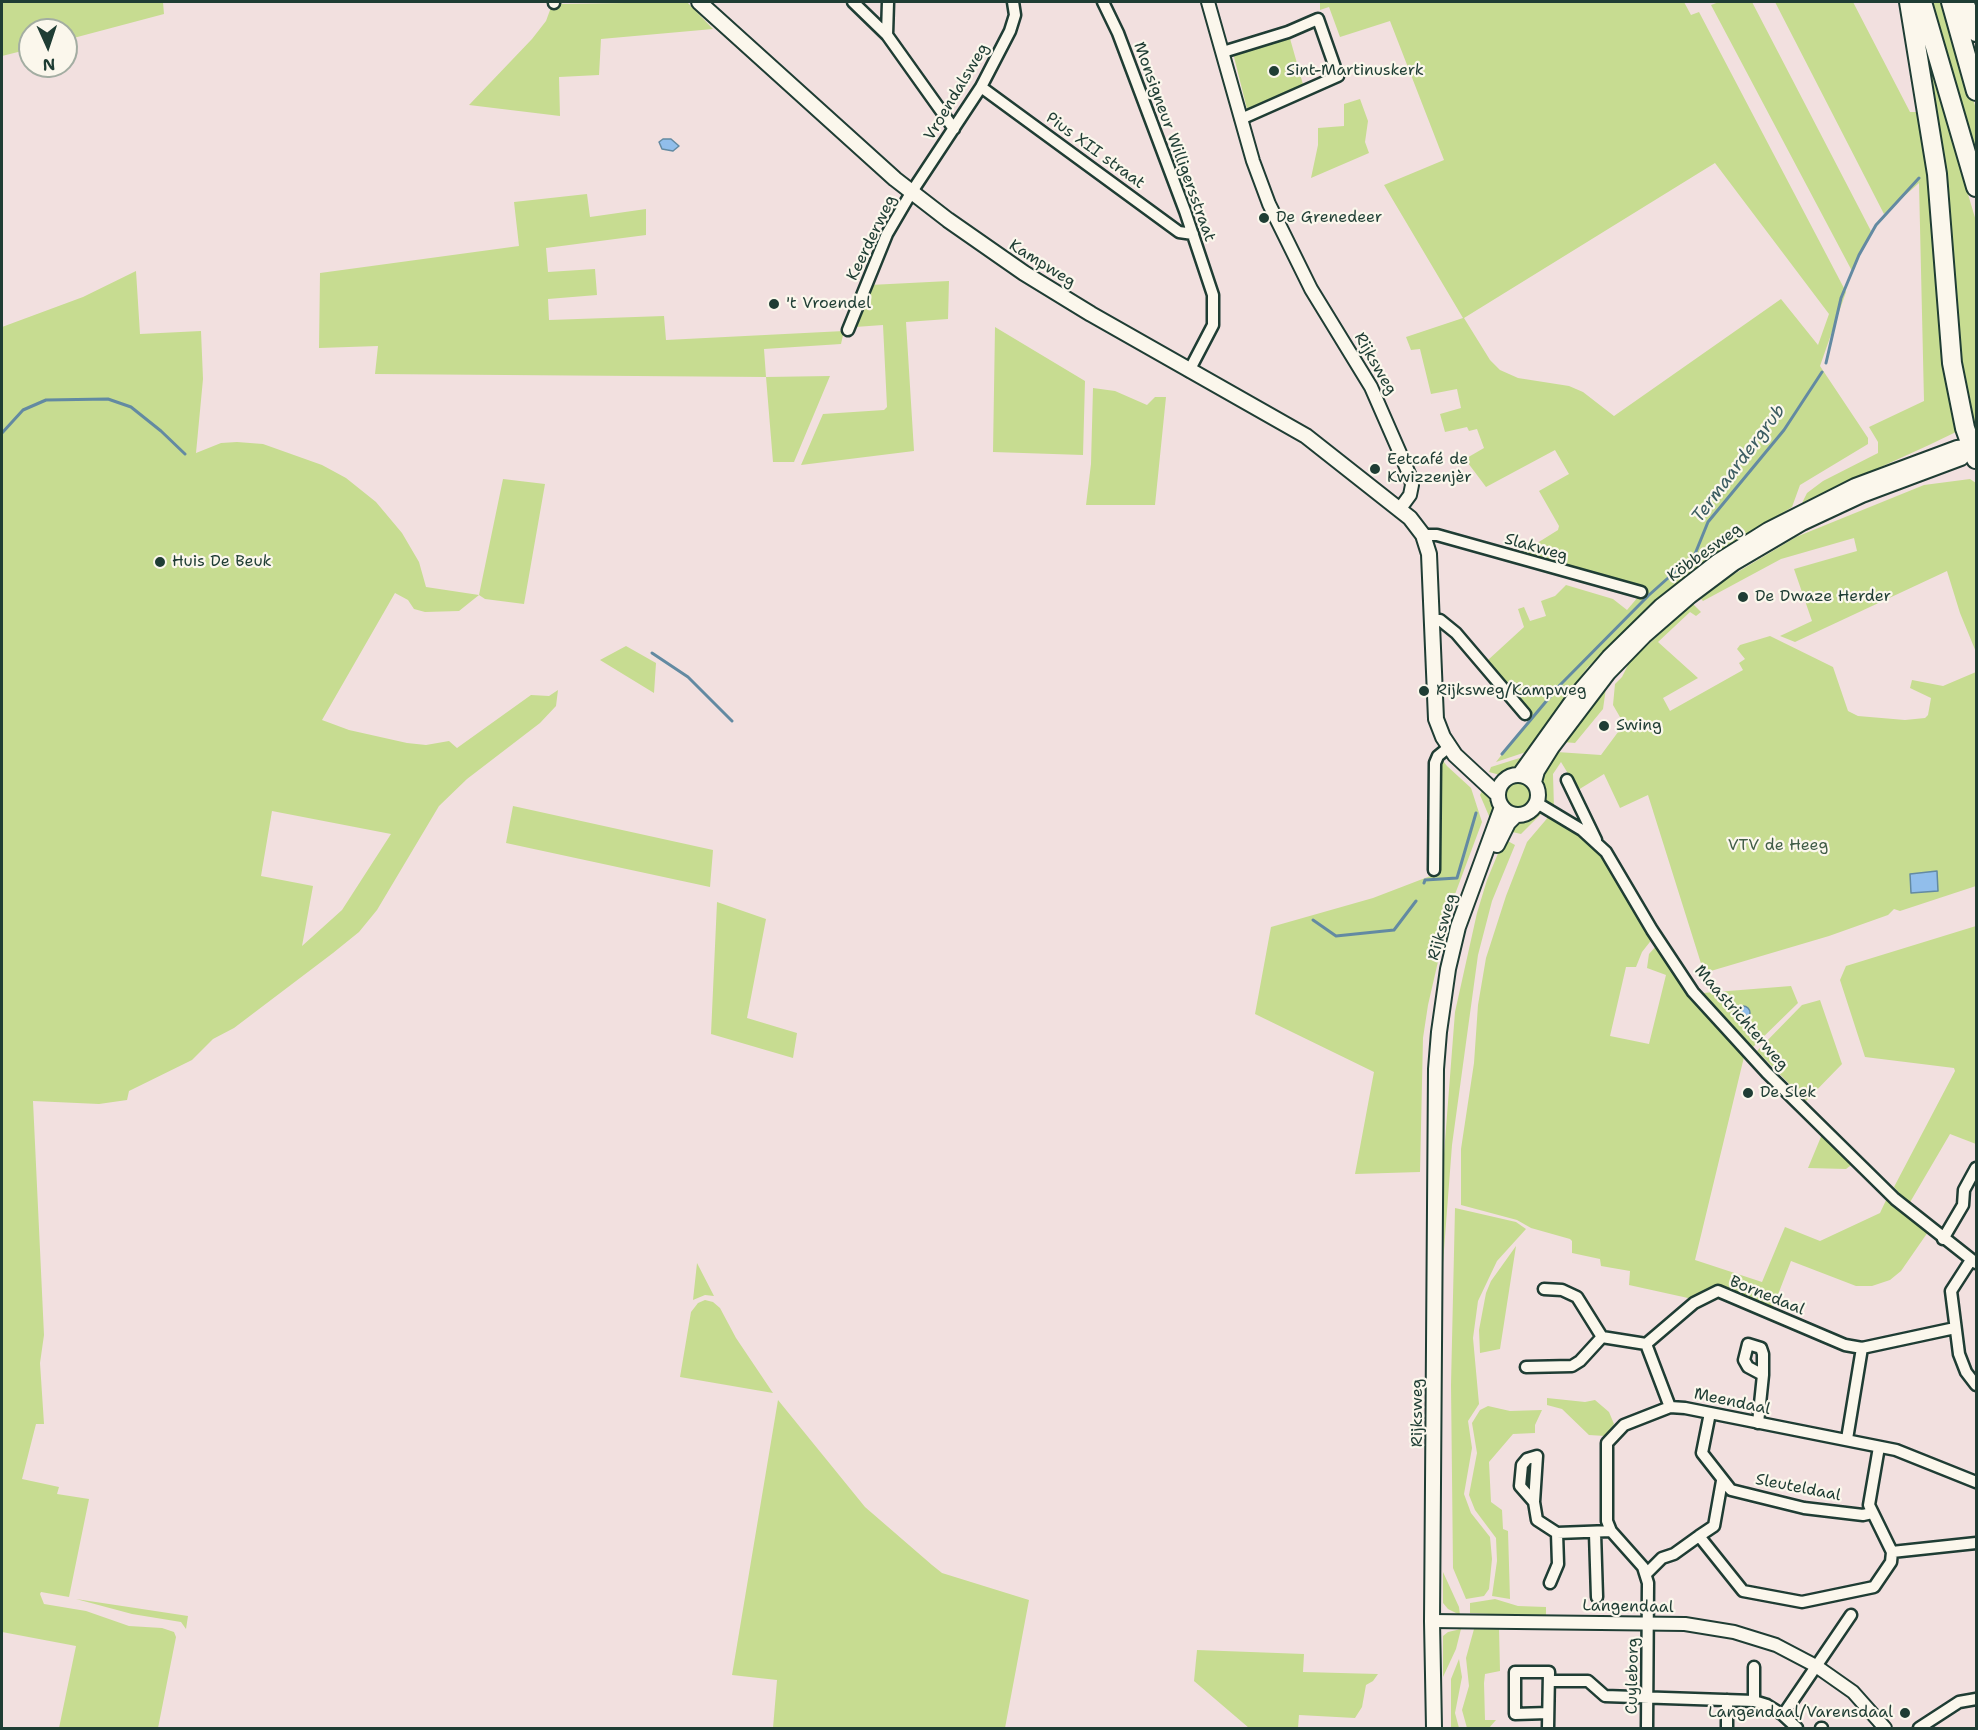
<!DOCTYPE html>
<meta charset="utf-8">
<style>
body{margin:0}
#map{position:relative;width:1978px;height:1730px;overflow:hidden;background:#f2e0df;font-family:"Shantell Sans",sans-serif}
canvas{display:block}
.frame{position:absolute;inset:0;border:3px solid #1f3d34;pointer-events:none}
.north{position:absolute;left:18px;top:18px;width:60px;height:60px;box-sizing:border-box;background:#fbf7ec;border:2px solid #a3ada2;border-radius:50%;rotate:177deg;font-size:16px;font-weight:700;line-height:24px;text-align:center;color:#1f3d34}
.north::after{content:'';display:block;margin:auto;width:21px;height:27px;background:#1f3d34;clip-path:polygon(50% 0,100% 100%,50% 72%,0 100%)}
</style>
<div id="map">
<canvas width="1978" height="1730"></canvas>
<div class="frame"></div>
<div class="north">N</div>
</div>
<script>
const ctx = document.querySelector('canvas').getContext('2d');
ctx.lineJoin = 'round';
function fill(path, color) { ctx.fillStyle = color; ctx.fill(path, 'evenodd'); }
const toPath = rows => new Path2D(rows.map(r => 'M' + r).join(''));
function trace(path, color, width, dash) { ctx.strokeStyle = color; ctx.lineWidth = width; ctx.lineCap = dash ? 'butt' : 'round'; ctx.setLineDash(dash || []); ctx.stroke(path); }
function write(font, color, halo, rows, align = 'center') {
  ctx.font = font + ' "Shantell Sans",sans-serif'; ctx.lineWidth = 4.5; ctx.setLineDash([]); ctx.textBaseline = 'middle'; ctx.strokeStyle = halo; ctx.fillStyle = color; for (const [text, x, y, turn = 0] of rows) {
    ctx.save(); ctx.translate(x, y); ctx.rotate((+turn || 0) * Math.PI / 180); ctx.textAlign = isNaN(turn) ? turn : align; if (halo) ctx.strokeText(text, 0, 0); ctx.fillText(text, 0, 0); ctx.restore();
  }
}
const green = toPath([
 [2,2,163,2,164,14,66,40,66,30,30,30,30,49,2,56],
 [553,2,563,4,687,2,713,29,601,39,599,75,559,77,560,116,469,105,532,39,546,21],
 [1320,2,1684,2,1691,15,1699,12,1846,292,1820,366,1868,438,1868,444,1800,485,1792,507,1709,559,1658,599,1587,668,1526,752,1496,762,1532,716,1488,660,1524,627,1518,609,1524,607,1530,621,1546,616,1541,601,1555,596,1566,585,1613,599,1627,610,1644,590,1518,555,1558,530,1559,526,1539,491,1569,474,1555,450,1486,487,1465,459,1484,448,1477,429,1469,431,1467,427,1445,432,1440,414,1461,408,1457,389,1431,394,1420,349,1411,350,1406,337,1463,318,1384,185,1444,160,1390,21,1340,37,1329,7,1320,10],
 [1715,163,1829,314,1818,345,1781,299,1614,416,1583,392,1569,386,1518,378,1500,370,1490,360,1464,318],
 [1719,2,1752,2,1871,231,1852,271,1711,5],
 [1775,2,1853,2,1910,112,1922,112,1927,145,1947,381,1956,427,1956,432,1929,445,1802,503,1807,493,1823,481,1878,453,1878,442,1869,427,1924,401,1919,183,1884,214],
 [1928,2,1945,2,1976,109,1976,168],
 [1289,35,1304,88,1248,113,1233,53],
 [1927,57,1976,221,1976,426,1970,427,1960,393],
 [1360,99,1368,121,1365,142,1369,153,1311,178,1318,145,1318,128,1344,126,1344,104],
 [587,194,590,217,646,209,646,235,546,248,548,272,595,269,597,295,548,299,549,320,664,316,666,340,844,331,841,344,764,349,766,377,830,376,794,462,773,462,766,377,375,374,378,346,319,348,320,273,519,246,514,202],
 [136,271,140,334,201,331,203,379,196,453,221,443,237,442,263,444,322,465,346,478,376,502,402,533,419,562,426,587,479,595,503,479,545,484,524,604,485,599,479,595,459,611,425,612,414,609,408,600,395,593,322,720,349,730,407,743,426,745,449,741,457,748,531,695,549,696,558,690,556,706,540,723,467,779,439,806,377,910,359,932,333,953,234,1028,213,1039,192,1060,129,1091,127,1100,99,1104,33,1101,44,1335,40,1363,44,1424,36,1424,22,1479,59,1487,57,1494,89,1499,69,1597,41,1592,40,1594,44,1604,86,1611,129,1626,162,1628,174,1632,176,1637,158,1728,59,1728,76,1646,2,1632,2,327,83,297],
 [272,811,391,834,342,910,302,946,313,886,261,876],
 [949,281,948,319,906,322,914,451,801,465,823,414,884,410,887,407,883,325,855,327,870,285],
 [995,327,1085,381,1083,455,993,452],
 [1093,388,1115,391,1147,405,1155,397,1166,397,1155,505,1086,505,1091,464],
 [1970,479,1976,483,1976,652,1960,613,1947,571,1795,642,1780,636,1812,621,1794,569,1857,551,1854,538,1781,559,1703,601,1701,599,1726,579,1796,537,1924,485],
 [1693,604,1701,612,1696,616,1690,612,1658,642,1698,678,1663,698,1670,711,1743,670,1739,663,1745,659,1737,649,1740,645,1770,636,1833,667,1848,711,1858,716,1905,720,1925,718,1928,715,1931,698,1910,688,1912,680,1943,686,1976,672,1976,886,1900,911,1894,909,1888,915,1829,936,1704,973,1648,795,1620,808,1604,774,1578,790,1561,762,1553,774,1554,808,1543,799,1539,780,1557,752,1601,755,1624,724,1613,705,1615,684,1622,677,1630,661],
 [626,646,656,663,654,693,600,660],
 [1607,681,1603,709,1575,743,1563,742],
 [1526,756,1520,769,1500,775,1489,772,1491,767],
 [1440,757,1447,766,1471,788,1482,822,1451,905,1428,1005,1423,1038,1420,1172,1355,1174,1374,1072,1255,1014,1271,927,1373,898,1433,875,1437,871],
 '1505 794a13 13 0 1 1 26 0a13 13 0 1 1-26 0Z',
 [1484,787,1493,796,1496,806,1492,823,1480,795],
 [513,806,713,850,710,887,506,843],
 [1538,811,1544,811,1521,834,1508,831,1517,820],
 [1550,815,1595,845,1609,864,1653,938,1642,952,1636,967,1626,967,1610,1036,1649,1044,1666,975,1647,968,1649,954,1657,945,1702,1008,1744,1057,1695,1260,1762,1282,1785,1227,1820,1241,1880,1213,1888,1196,1928,1232,1901,1271,1890,1280,1872,1286,1856,1286,1791,1261,1772,1310,1722,1290,1697,1300,1629,1285,1630,1271,1601,1266,1600,1259,1572,1253,1572,1241,1570,1239,1531,1228,1517,1220,1461,1205,1461,1149,1474,1063,1478,1005,1486,958,1506,896,1527,842],
 [1504,839,1515,845,1492,901,1478,955,1452,1145,1443,1263,1443,1167,1455,1012,1477,913,1487,880],
 [717,902,766,919,747,1018,797,1033,793,1058,711,1034],
 [1976,926,1976,1144,1950,1134,1909,1204,1894,1187,1955,1071,1954,1068,1865,1057,1840,980,1846,966],
 [1791,986,1798,1003,1753,1047,1703,993],
 [1820,1000,1842,1064,1806,1101,1757,1051,1802,1005],
 [1823,1132,1854,1163,1846,1169,1808,1168],
 [1455,1208,1516,1222,1526,1229,1497,1261,1478,1301,1473,1338,1479,1404,1468,1421,1472,1448,1464,1494,1471,1513,1490,1537,1492,1559,1489,1589,1484,1596,1466,1599,1453,1568,1451,1385],
 [1516,1246,1500,1349,1480,1353,1479,1330,1486,1293,1491,1281],
 [697,1263,714,1296,705,1295,693,1300],
 [705,1300,713,1302,720,1308,736,1338,773,1393,680,1377,691,1312,698,1303],
 [1547,1398,1585,1402,1595,1400,1609,1412,1614,1424,1605,1436,1589,1435,1562,1409,1547,1405],
 [778,1400,865,1507,932,1565,942,1573,1029,1600,1005,1728,773,1728,777,1680,732,1675],
 [1488,1406,1510,1411,1542,1410,1535,1425,1535,1433,1513,1434,1489,1462,1491,1502,1502,1510,1503,1529,1508,1531,1510,1599,1492,1596,1497,1561,1496,1538,1475,1510,1469,1495,1477,1453,1472,1423,1480,1410],
 [1443,1572,1459,1607,1460,1615,1448,1609,1443,1603],
 [76,1599,188,1616,186,1629,181,1622,132,1614],
 [1495,1599,1518,1606,1546,1607,1546,1617,1470,1613,1470,1603],
 [1499,1628,1500,1671,1485,1674,1484,1683,1485,1720,1496,1720,1489,1728,1467,1728,1462,1710,1469,1686,1466,1658,1474,1629],
 [1461,1629,1456,1649,1443,1677,1443,1636,1448,1632],
 [1197,1650,1304,1654,1303,1672,1378,1674,1373,1681,1366,1685,1362,1707,1355,1718,1299,1715,1298,1728,1249,1728,1194,1681],
 [1459,1659,1462,1677,1455,1713,1459,1728,1451,1728,1451,1679]
]);
const water = toPath([
 [663,139,671,139,679,146,673,151,662,149,659,142,663,139],
 [1937,871,1938,891,1911,893,1910,874,1937,871],
 '1736 1013a7 7 0 1 1 14 0a7 7 0 1 1-14 0Z'
]);
const stream = toPath([
 [1826,363,1841,298,1859,255,1876,225,1919,178],
 [2,433,23,410,46,400,108,399,131,407,161,431,185,454],
 [1649,595,1695,554,1708,522,1784,430,1822,372],
 [652,653,688,677,732,721],
 [1502,754,1559,686,1648,596],
 [1424,883,1425,880,1457,878,1476,813],
 [1313,920,1336,936,1394,930,1416,901]
]);
const minor = toPath([
 [554,2,554,3],
 [853,2,887,35,954,129],
 [1103,2,1118,33,1185,211,1213,295,1213,325,1189,371],
 [887,35,888,2],
 [1223,52,1288,32,1318,19,1338,76,1241,119],
 [981,87,1179,232,1193,234],
 [848,330,887,234,911,193,981,87,1010,31,1015,15,1013,2],
 [1423,535,1437,535,1641,592],
 [1434,620,1440,620,1456,633,1525,714],
 [1567,780,1596,840],
 [1537,803,1582,830,1606,852,1652,930,1693,992,1767,1073,1895,1199,1976,1263],
 [1434,870,1435,763,1438,756,1449,747],
 [1943,1239,1963,1205,1964,1190,1976,1168],
 [1971,1260,1951,1291,1959,1354,1966,1372,1976,1385],
 [1544,1289,1562,1290,1577,1297,1602,1337,1646,1344],
 [1526,1367,1572,1366,1580,1361,1602,1337],
 [1670,1407,1646,1344,1694,1303,1718,1291,1845,1345,1862,1348,1955,1328],
 [1710,1413,1702,1453,1731,1490,1804,1508,1863,1515,1872,1513],
 [1758,1423,1763,1375,1763,1354,1761,1348,1748,1344,1744,1360,1748,1367,1763,1375],
 [1847,1439,1862,1348],
 [1879,1447,1869,1505,1892,1552,1976,1543],
 [1534,1502,1520,1486,1522,1465,1527,1459,1537,1456,1534,1502,1537,1520,1557,1533,1611,1531],
 [1595,1533,1597,1597],
 [1699,1536,1714,1526,1722,1481],
 [1646,1574,1662,1558,1674,1554,1699,1536,1743,1591,1802,1602,1874,1587,1891,1562,1892,1552],
 [1550,1583,1558,1564,1557,1533],
 [1549,1681,1588,1681,1605,1696,1754,1701,1767,1705,1783,1715,1797,1728],
 [1754,1701,1754,1667],
 [1783,1715,1851,1615],
 [1548,1728,1549,1672,1515,1672,1515,1714,1548,1713],
 [1647,1728,1648,1583,1643,1567,1611,1531,1607,1521,1607,1443,1624,1425,1670,1407,1685,1408,1896,1450,1976,1482],
 [1727,1728,1727,1700],
 [1821,1728,1822,1728],
 [1919,1728,1959,1702,1976,1699]
]);
const tertiary = toPath([
 [1208,2,1253,161,1269,204,1311,289,1371,387,1410,476,1412,485,1410,495,1399,510],
 [1432,1621,1685,1624,1734,1632,1776,1645,1816,1666,1853,1692,1885,1728]
]);
const secondary = toPath([
 [699,2,895,179,948,220,1024,273,1091,314,1306,436,1410,518,1423,535,1429,554,1436,719,1443,737,1455,755,1497,794],
 [1520,774,1578,693,1609,657,1661,606,1717,562,1768,530,1855,486,1957,448,1976,446],
 '1498 795a20 20 0 1 1 40 0a20 20 0 1 1-40 0Z',
 [1534,782,1537,771,1552,747,1608,673,1644,636,1690,596,1734,563,1802,523,1862,495,1961,458,1972,447],
 [1497,845,1508,823,1516,815],
 [1434,1728,1432,1621,1436,1069,1439,1032,1448,969,1458,927,1502,807]
]);
const motorway = toPath([
 [1909,2,1937,174,1952,363,1965,428,1976,459],
 [1922,2,1976,187],
 [1951,2,1976,91],
 [1964,2,1976,32]
]);
const markers = [
 [1274,71,6,"#1f3d34"],
 [1264,218,6,"#1f3d34"],
 [774,304,6,"#1f3d34"],
 [1375,469,6,"#1f3d34"],
 [160,562,6,"#1f3d34"],
 [1743,597,6,"#1f3d34"],
 [1424,691,6,"#1f3d34"],
 [1604,726,6,"#1f3d34"],
 [1748,1093,6,"#1f3d34"],
 [1905,1713,6,"#1f3d34"]
];
const poiNames = [
 ["Sint-Martinuskerk",1286,71],
 ["De Grenedeer",1276,218],
 ["'t Vroendel",786,304],
 ["Eetcafé de",1387,460],
 ["Kwizzenjèr",1387,478],
 ["Huis De Beuk",172,562],
 ["De Dwaze Herder",1755,597],
 ["Rijksweg/Kampweg",1436,691],
 ["Swing",1616,726],
 ["De Slek",1760,1093],
 ["Langendaal/Varensdaal",1893,1713,"right"]
];
const streetNames = [
 ["Vroendalsweg",957,92,-59],
 ["Monsigneur Willigersstraat",1174,142,70],
 ["Pius XII straat",1095,151,36],
 ["Keerderweg",872,238,-64],
 ["Kampweg",1042,264,32],
 ["Rijksweg",1375,364,60],
 ["Slakweg",1536,548,16],
 ["Köbbesweg",1705,553,-36],
 ["Rijksweg",1443,927,-74],
 ["Maastrichterweg",1741,1018,49],
 ["Bornedaal",1767,1296,22],
 ["Meendaal",1732,1402,12],
 ["Rijksweg",1418,1413,-90],
 ["Sleuteldaal",1798,1488,11],
 ["Langendaal",1628,1607,1],
 ["Cuyleborg",1633,1676,-89]
];
const parkNames = [
 ["VTV de Heeg",1778,846]
];
const waterNames = [
 ["Termaardergrub",1739,464,-53]
];
fill(green, '#c7dc91');
fill(water, '#91beeb');
trace(water, '#638aa2', 1.5);
trace(stream, '#638aa2', 3);
trace(minor, '#1f3d34', 15);
trace(tertiary, '#1f3d34', 16);
trace(secondary, '#1f3d34', 18);
trace(motorway, '#1f3d34', 22);
trace(minor, '#fbf7ec', 10);
trace(tertiary, '#fbf7ec', 12);
trace(secondary, '#fbf7ec', 14);
trace(motorway, '#fbf7ec', 18);
for (const [x, y, r, color] of markers) { const dot = new Path2D(); dot.arc(x, y, r, 0, 2 * Math.PI); ctx.fillStyle = color; ctx.fill(dot); trace(dot, '#fbf7ec', 2); }
write('16px', '#1f3d34', '#fbf7ec', poiNames, 'left');
write('16px', '#1f3d34', '#fbf7ec', streetNames);
write('16px', '#415d47', '#fbf7ec', parkNames);
write('italic 18px', '#3c5d62', '#fbf7ec', waterNames);
</script>
